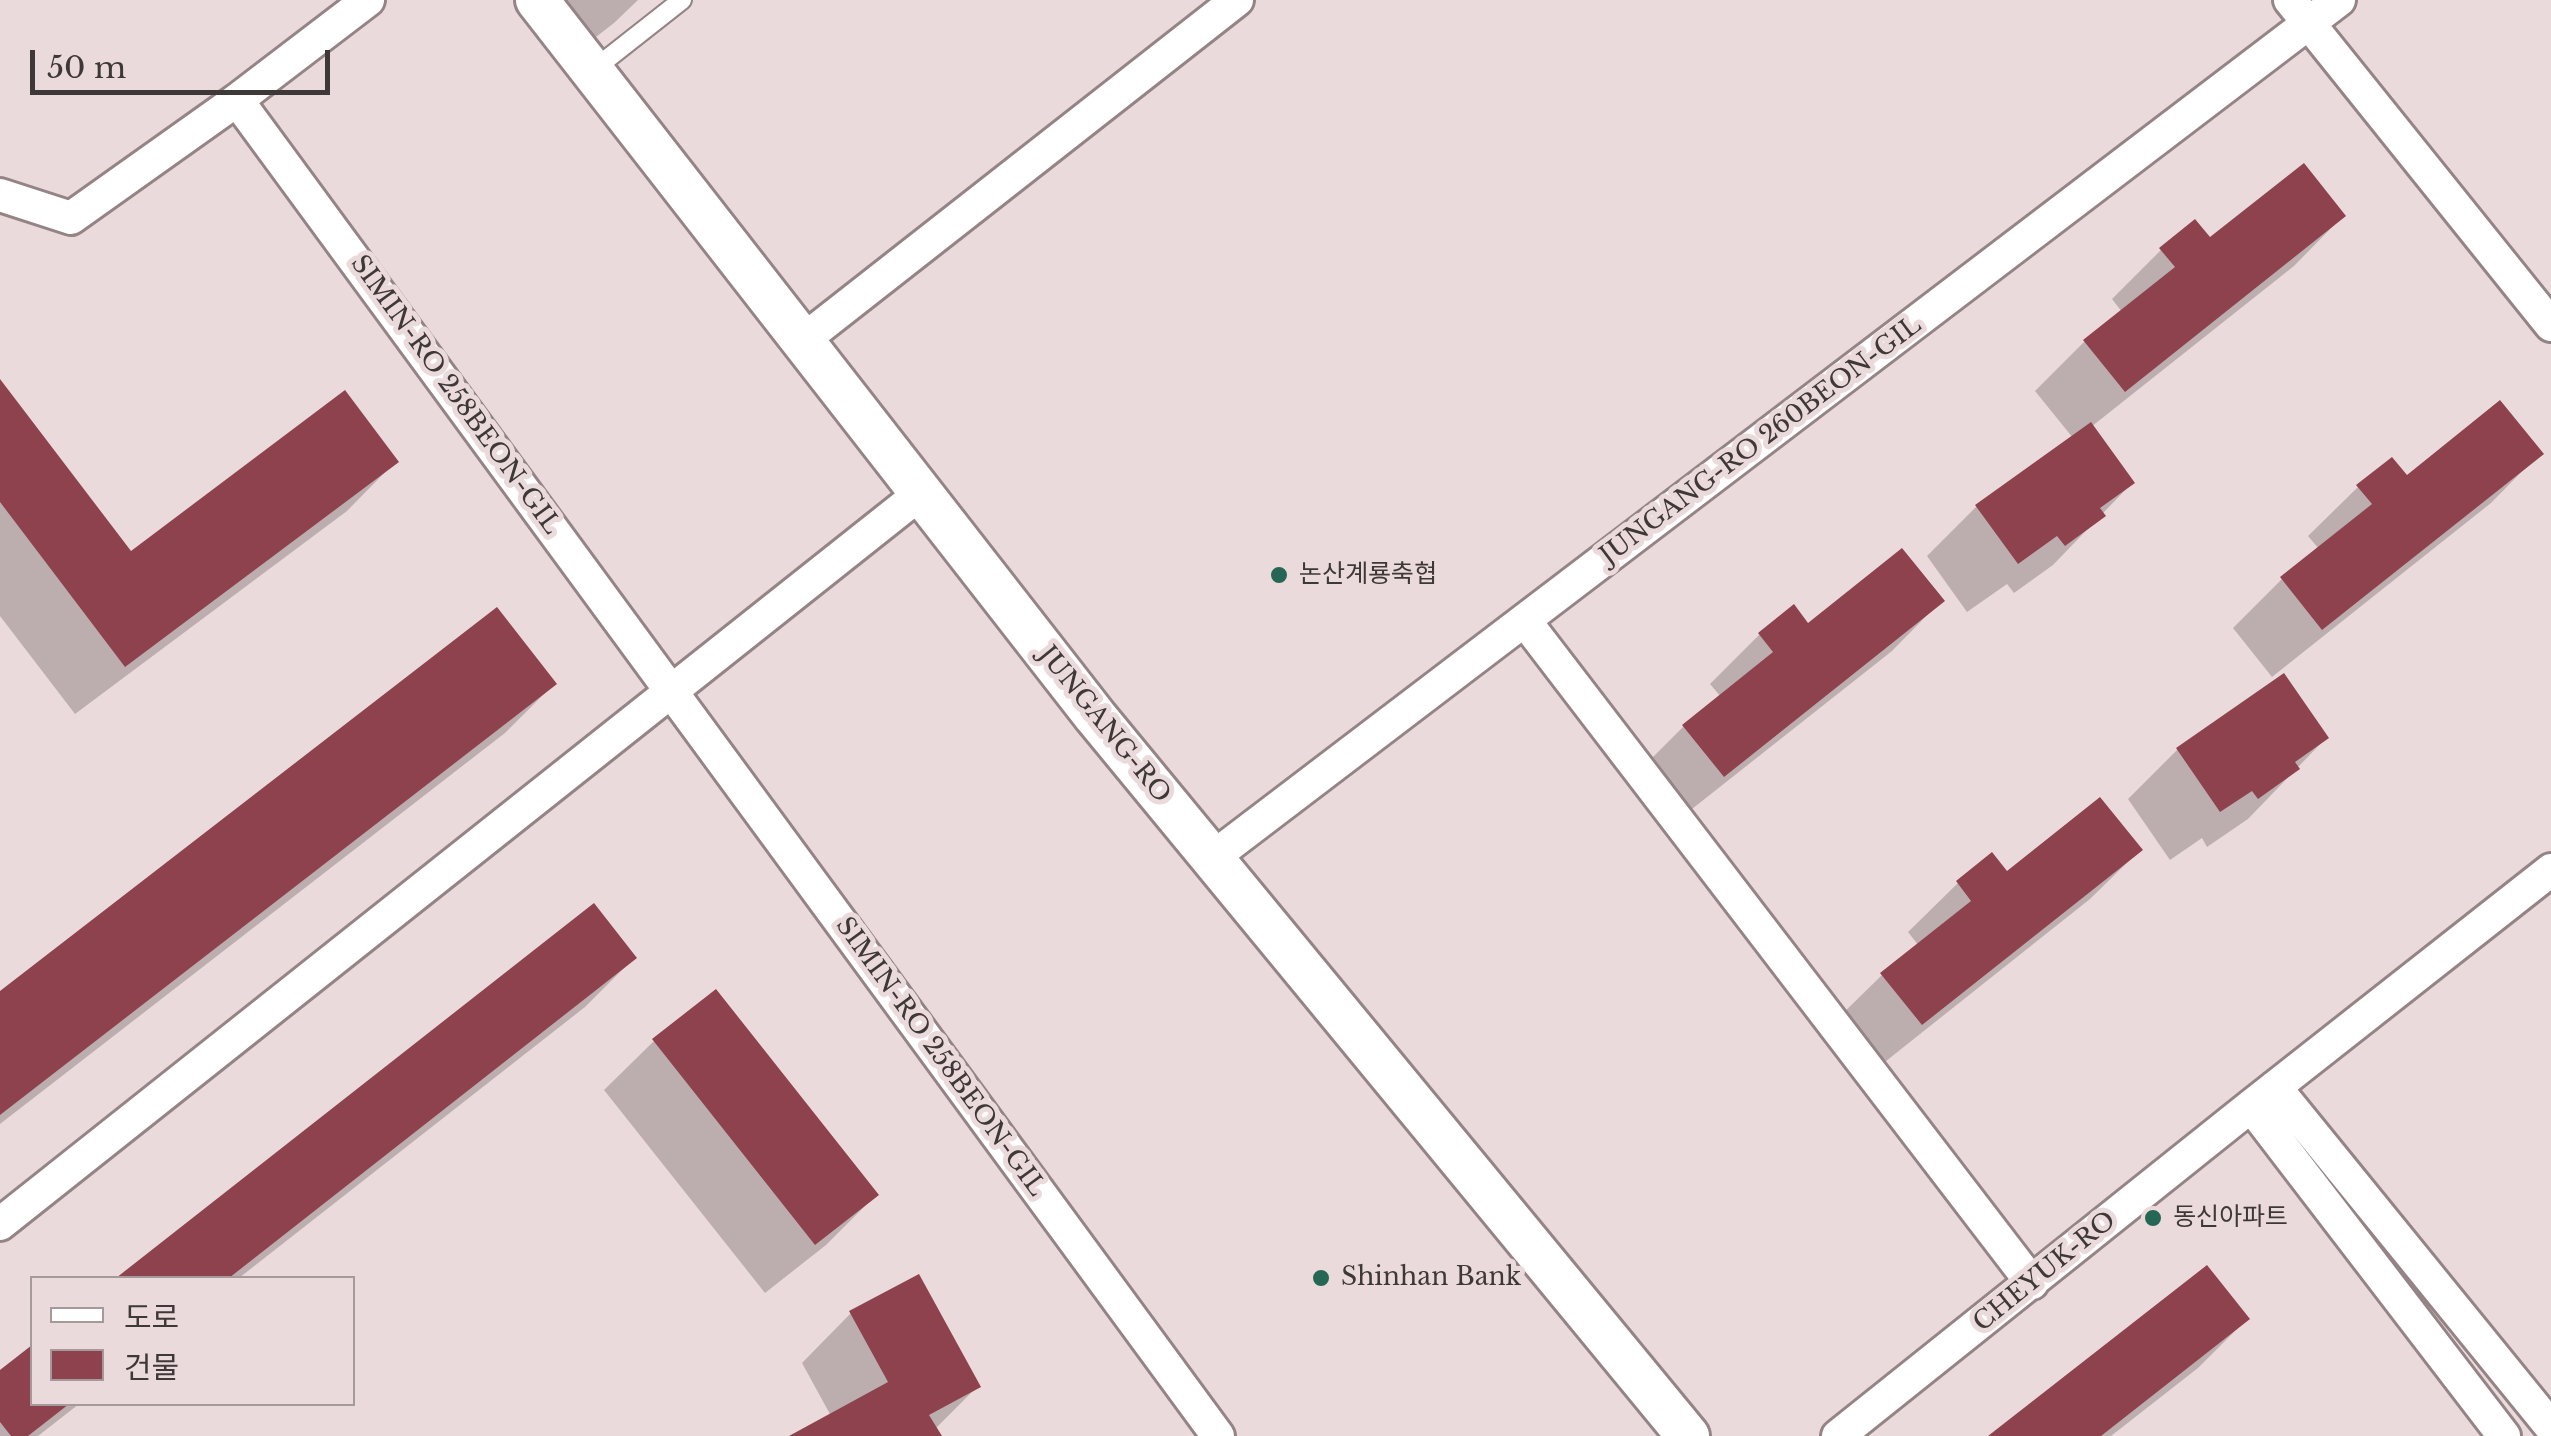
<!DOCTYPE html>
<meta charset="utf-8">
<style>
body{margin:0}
#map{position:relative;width:2551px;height:1436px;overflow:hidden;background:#ebdadb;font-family:"Libre Baskerville","Noto Sans KR",serif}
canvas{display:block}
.legend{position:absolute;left:30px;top:1276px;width:325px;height:130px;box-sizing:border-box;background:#ebdadb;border:2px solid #a6999a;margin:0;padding:12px 18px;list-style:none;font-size:30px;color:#3e3838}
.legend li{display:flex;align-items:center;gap:20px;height:50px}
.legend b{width:50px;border:2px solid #a6999a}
.scale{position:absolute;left:30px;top:50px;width:300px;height:45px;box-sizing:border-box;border:5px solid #3e3838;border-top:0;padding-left:12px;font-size:30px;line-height:35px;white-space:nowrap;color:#3e3838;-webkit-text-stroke:8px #ebdadb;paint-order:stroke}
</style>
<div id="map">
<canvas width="2551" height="1436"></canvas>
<ul class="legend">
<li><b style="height:12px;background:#fff"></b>도로</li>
<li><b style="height:28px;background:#8e424d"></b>건물</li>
</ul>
<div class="scale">50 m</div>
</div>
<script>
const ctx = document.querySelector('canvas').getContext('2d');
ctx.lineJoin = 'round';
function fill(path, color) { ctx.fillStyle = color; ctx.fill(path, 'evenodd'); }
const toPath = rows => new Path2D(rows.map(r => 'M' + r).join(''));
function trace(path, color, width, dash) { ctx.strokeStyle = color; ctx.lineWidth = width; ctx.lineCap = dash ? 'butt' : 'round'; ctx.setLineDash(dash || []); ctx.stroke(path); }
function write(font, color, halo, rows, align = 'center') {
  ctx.font = font + ' "Libre Baskerville","Noto Sans KR",serif'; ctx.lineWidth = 10; ctx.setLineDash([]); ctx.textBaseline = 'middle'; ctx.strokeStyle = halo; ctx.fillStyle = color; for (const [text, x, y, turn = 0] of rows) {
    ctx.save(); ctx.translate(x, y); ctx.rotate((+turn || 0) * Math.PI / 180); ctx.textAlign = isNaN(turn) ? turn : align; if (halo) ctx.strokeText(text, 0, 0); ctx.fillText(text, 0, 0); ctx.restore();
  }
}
const shadow = toPath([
 [533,0,638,0,614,23,574,54],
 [2343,216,2294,266,2091,427,2132,483,2053,565,2014,593,2007,584,1967,612,1927,556,1976,507,2073,438,2035,391,2084,342,2122,312,2112,299,2161,250],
 [0,383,131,555,396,461,347,511,75,714,0,616],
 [2540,453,2491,503,2272,677,2233,628,2282,579,2319,549,2308,536,2358,487],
 [1941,601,1892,651,1673,824,1634,776,1683,727,1721,697,1710,684,1759,635],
 [554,684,505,733,0,1124,0,994],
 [2326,738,2248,819,2207,847,2202,838,2170,860,2128,799,2177,750],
 [2140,850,2090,899,1871,1073,1832,1024,1882,975,1919,946,1908,932,1958,883],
 [593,907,634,958,585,1007,239,1278,120,1278],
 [654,1041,876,1195,826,1245,765,1293,604,1090],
 [851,1313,977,1387,935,1429,939,1436,795,1436,831,1416,802,1363],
 [2247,1319,2198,1368,2111,1436,1992,1436],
 [32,1348,32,1404,79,1404,38,1436,0,1436,0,1373]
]);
const building = toPath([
 [2304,163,2346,216,2125,392,2083,340,2175,267,2159,248,2195,219,2210,237],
 [0,379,131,551,345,390,399,462,125,667,0,502],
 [2500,400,2544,454,2322,630,2280,577,2372,504,2356,485,2392,457,2407,475],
 [2091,422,2135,483,2100,508,2106,516,2065,546,2057,536,2018,564,1975,505],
 [1902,548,1945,601,1724,777,1682,725,1773,652,1758,633,1794,604,1808,623],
 [497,607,557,684,0,1115,0,991],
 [2284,673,2329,738,2295,762,2300,769,2258,799,2252,791,2220,812,2176,748],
 [2100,797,2143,850,1922,1025,1880,973,1971,901,1956,881,1992,852,2007,871],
 [594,903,637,958,229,1278,116,1278],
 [716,989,879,1195,815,1245,652,1039],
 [2207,1265,2250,1319,2101,1436,1988,1436],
 [919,1274,981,1387,929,1415,942,1436,789,1436,888,1382,849,1311],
 [32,1345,32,1404,69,1404,28,1436,11,1436,0,1422,0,1370]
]);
const service = toPath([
 [593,70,682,0]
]);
const minor = toPath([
 [2290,0,2551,325],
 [237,100,1218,1436],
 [0,195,71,218,237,100,368,0],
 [802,341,1237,0],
 [1525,621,2032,1283],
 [1212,858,2339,0],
 [2275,1087,2551,1427],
 [2251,1106,2504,1436],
 [0,1224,921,493],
 [1838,1436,2251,1106,2551,870]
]);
const tertiary = toPath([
 [537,0,1095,716,1688,1436]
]);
const markers = [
 [1279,575,10,"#256654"],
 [2153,1218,10,"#256654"],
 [1321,1278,10,"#256654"]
];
const streetNames = [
 ["SIMIN-RO 258BEON-GIL",455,395,54],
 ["JUNGANG-RO 260BEON-GIL",1761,441,-37],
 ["JUNGANG-RO",1104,725,51],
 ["SIMIN-RO 258BEON-GIL",940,1057,54],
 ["CHEYUK-RO",2045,1272,-39]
];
const poiNames = [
 ["논산계룡축협",1299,575],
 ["동신아파트",2173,1218],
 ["Shinhan Bank",1341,1278]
];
fill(shadow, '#0003');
fill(building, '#8e424d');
trace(service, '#948485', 22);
trace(minor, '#948485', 38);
trace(tertiary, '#948485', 48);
trace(service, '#fff', 18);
trace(minor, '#fff', 32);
trace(tertiary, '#fff', 42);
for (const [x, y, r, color] of markers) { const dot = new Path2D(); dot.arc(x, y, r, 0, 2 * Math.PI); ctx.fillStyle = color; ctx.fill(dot); trace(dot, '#ebdadb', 4); }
write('25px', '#3e3838', '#ebdadb', streetNames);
write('25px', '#3e3838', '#ebdadb', poiNames, 'left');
</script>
